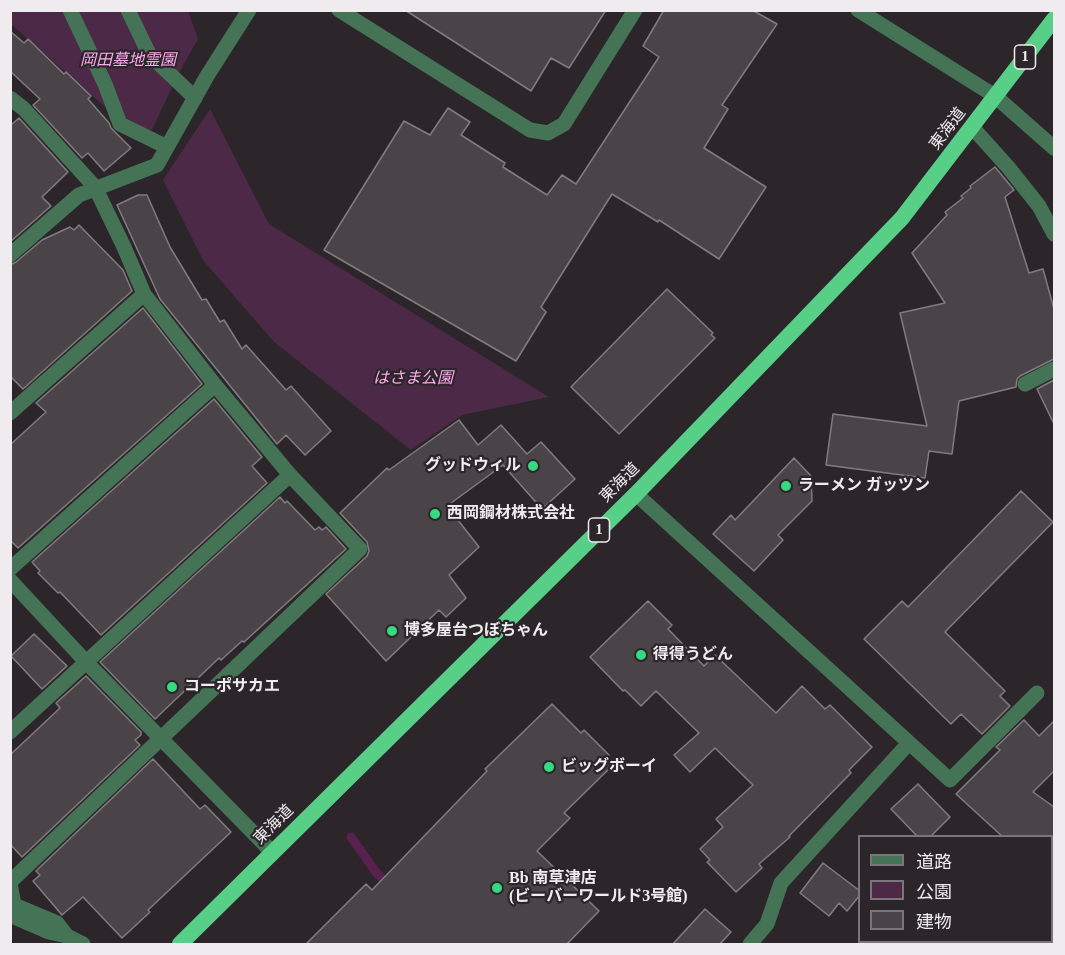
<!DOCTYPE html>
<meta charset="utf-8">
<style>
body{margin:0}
#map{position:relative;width:1065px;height:955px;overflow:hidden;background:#2c262b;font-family:"Times New Roman","Noto Sans JP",serif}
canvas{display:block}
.frame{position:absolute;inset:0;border:12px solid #efebee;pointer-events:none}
.legend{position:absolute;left:858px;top:835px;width:195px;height:108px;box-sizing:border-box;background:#2c262b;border:2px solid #7a7579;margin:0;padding:8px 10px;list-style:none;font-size:18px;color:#efebee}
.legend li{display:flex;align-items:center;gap:12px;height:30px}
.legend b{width:30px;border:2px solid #7a7579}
</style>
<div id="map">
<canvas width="1065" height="955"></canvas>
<div class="frame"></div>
<ul class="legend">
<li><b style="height:8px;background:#447455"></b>道路</li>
<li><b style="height:16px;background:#4c2946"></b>公園</li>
<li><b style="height:16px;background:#4a4449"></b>建物</li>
</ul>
</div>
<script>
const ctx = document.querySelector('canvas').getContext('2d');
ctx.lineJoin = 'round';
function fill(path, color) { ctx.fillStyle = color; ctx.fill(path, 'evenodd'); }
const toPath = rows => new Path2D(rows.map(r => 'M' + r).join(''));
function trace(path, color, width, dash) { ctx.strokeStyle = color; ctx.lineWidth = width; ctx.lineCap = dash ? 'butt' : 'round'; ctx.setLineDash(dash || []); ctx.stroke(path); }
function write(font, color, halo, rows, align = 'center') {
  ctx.font = font + ' "Times New Roman","Noto Sans JP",serif'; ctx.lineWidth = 4.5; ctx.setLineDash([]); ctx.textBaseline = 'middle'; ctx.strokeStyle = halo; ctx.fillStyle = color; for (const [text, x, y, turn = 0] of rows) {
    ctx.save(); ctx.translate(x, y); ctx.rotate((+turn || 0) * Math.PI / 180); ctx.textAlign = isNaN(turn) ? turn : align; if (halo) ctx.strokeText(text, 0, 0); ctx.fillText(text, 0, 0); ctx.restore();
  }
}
const green = toPath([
 [11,11,188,11,198,39,177,76,152,130,138,136,11,24],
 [210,109,269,224,549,397,462,415,411,450,274,342,203,260,163,180]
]);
const stream = toPath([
 [351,837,375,871,391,888]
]);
const building = toPath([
 [405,10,606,10,569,68,551,58,531,91,405,10],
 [664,10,752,10,777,24,722,105,728,109,704,148,766,187,719,259,659,220,658,222,612,194,541,307,546,312,516,361,324,250,404,121,430,135,448,108,470,122,461,135,505,163,503,167,547,195,562,175,576,184,659,57,643,46,664,10],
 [10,31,24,43,28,39,64,74,66,72,91,96,88,99,109,123,111,128,131,148,104,171,88,153,82,158,33,105,40,99,10,71,10,31],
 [19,118,68,172,42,197,51,206,10,242,10,126,19,118],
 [995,167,1014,190,1005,197,1029,273,1043,269,1054,309,1054,359,1020,376,1017,379,1016,387,959,401,952,454,929,451,925,478,826,465,833,414,927,426,900,313,945,303,912,253,947,215,945,212,963,198,961,196,971,188,970,186,995,167],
 [138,195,147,195,170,247,202,300,206,299,220,322,224,320,242,349,246,345,286,390,291,386,331,431,305,455,286,435,277,444,160,299,117,205,138,195],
 [79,225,123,270,132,291,23,389,10,376,10,265,16,262,42,240,70,227,74,230,79,225],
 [667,289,713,333,711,335,715,338,619,434,571,387,667,289],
 [143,308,202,384,18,548,10,540,10,445,46,412,36,403,143,308],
 [1054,380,1054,424,1037,389,1054,380],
 [214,399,262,457,252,466,267,483,101,635,60,592,58,593,38,573,40,571,32,562,214,399],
 [459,420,478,445,501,425,527,454,541,442,575,479,542,509,503,465,447,506,479,547,449,575,466,598,446,617,439,610,386,661,326,594,367,556,369,551,367,542,340,513,387,468,389,470,459,420],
 [794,458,811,476,812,501,778,535,783,540,754,571,713,534,731,515,735,520,794,458],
 [1021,491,1053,522,945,632,1005,691,1000,696,1010,706,982,734,961,714,951,724,864,639,902,601,908,607,1021,491],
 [280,497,285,503,287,501,315,530,319,527,322,530,326,527,346,549,244,642,242,641,221,660,219,658,155,719,100,662,280,497],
 [648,601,672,625,668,629,704,666,715,655,776,713,802,686,825,709,830,705,872,747,849,770,851,773,789,836,790,837,759,864,762,868,736,892,707,862,710,860,700,849,723,827,716,819,753,785,715,748,690,772,674,755,699,733,656,691,641,706,625,690,623,691,590,657,648,601],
 [34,634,67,666,42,689,11,656,34,634],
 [86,676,141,732,141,735,135,740,140,745,22,857,10,844,10,755,60,708,56,703,86,676],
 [552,704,581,733,584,730,609,755,606,758,613,765,564,813,570,818,537,851,599,911,566,945,305,945,366,884,372,890,487,771,485,769,552,704],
 [1024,720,1039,736,1054,721,1054,771,1033,792,1054,807,1054,837,1003,837,956,794,1000,750,996,747,1024,720],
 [153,759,200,809,205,805,231,832,148,910,150,912,122,938,83,897,62,915,33,881,40,875,36,871,153,759],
 [918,784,950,817,930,837,918,837,891,809,918,784],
 [823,863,860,891,860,895,847,911,839,903,829,916,800,893,823,863],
 [705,909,731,932,719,945,672,945,705,909]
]);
const service = toPath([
 [70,10,105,84,120,124,167,147],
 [128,10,149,54,195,98],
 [972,127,1008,167,1039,206,1054,234],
 [1025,384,1054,369],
 [947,942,949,944]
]);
const minor = toPath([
 [995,96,1054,148],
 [10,98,24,109,95,187,124,247,144,294,215,385,290,475,360,549,10,882],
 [10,255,79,195,157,165,207,76,249,10],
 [10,413,144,294],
 [636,494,950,780,1037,693],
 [10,569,215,385],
 [10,580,87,663,272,852],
 [10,732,290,475],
 [10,883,14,905,57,923,67,936,83,944],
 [10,915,49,932,67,936],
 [750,944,767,924,781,883,909,743]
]);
const tertiary = toPath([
 [339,10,530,130,548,133,564,124,635,10],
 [858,10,995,96]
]);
const trunk = toPath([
 [180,944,636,494,902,218,1054,19]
]);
const markers = [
 [533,466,6,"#36d881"],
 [786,486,6,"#36d881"],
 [435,514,6,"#36d881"],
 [392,631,6,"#36d881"],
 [641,655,6,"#36d881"],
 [172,687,6,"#36d881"],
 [549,767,6,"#36d881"],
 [497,888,6,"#36d881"]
];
const shields = [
 [1025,57,21],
 [599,530,21]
];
const shieldNames = [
 ["1",1025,57],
 ["1",599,530]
];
const parkNames = [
 ["岡田墓地霊園",128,61],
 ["はさま公園",413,379]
];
const streetNames = [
 ["東海道",948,129,-53],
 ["東海道",620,483,-45],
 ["東海道",274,825,-45]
];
const poiNames = [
 ["グッドウィル",521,466,"right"],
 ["ラーメン ガッツン",798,486],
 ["西岡鋼材株式会社",447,514],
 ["博多屋台つぼちゃん",404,631],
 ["得得うどん",653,655],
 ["コーポサカエ",184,687],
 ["ビッグボーイ",561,767],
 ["Bb 南草津店",509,879],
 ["(ビーバーワールド3号館)",509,897]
];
fill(green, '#4c2946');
trace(stream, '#582150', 9);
fill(building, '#4a4449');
trace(building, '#827c81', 1.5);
trace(service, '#447455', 15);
trace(minor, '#447455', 15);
trace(tertiary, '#447455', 15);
trace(trunk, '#57cf87', 16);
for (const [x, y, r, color] of markers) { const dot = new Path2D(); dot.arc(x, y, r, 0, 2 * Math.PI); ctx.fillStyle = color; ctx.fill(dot); trace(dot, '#2c262b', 2); }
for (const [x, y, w] of shields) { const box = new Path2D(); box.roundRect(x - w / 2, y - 12, w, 24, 4.5); ctx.fillStyle = '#2c262b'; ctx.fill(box); trace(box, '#efebee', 1.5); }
write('bold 15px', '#efebee', null, shieldNames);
write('italic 16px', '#fea9ee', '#2c262b', parkNames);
write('16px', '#efebee', '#2c262b', streetNames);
write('bold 16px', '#efebee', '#2c262b', poiNames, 'left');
</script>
